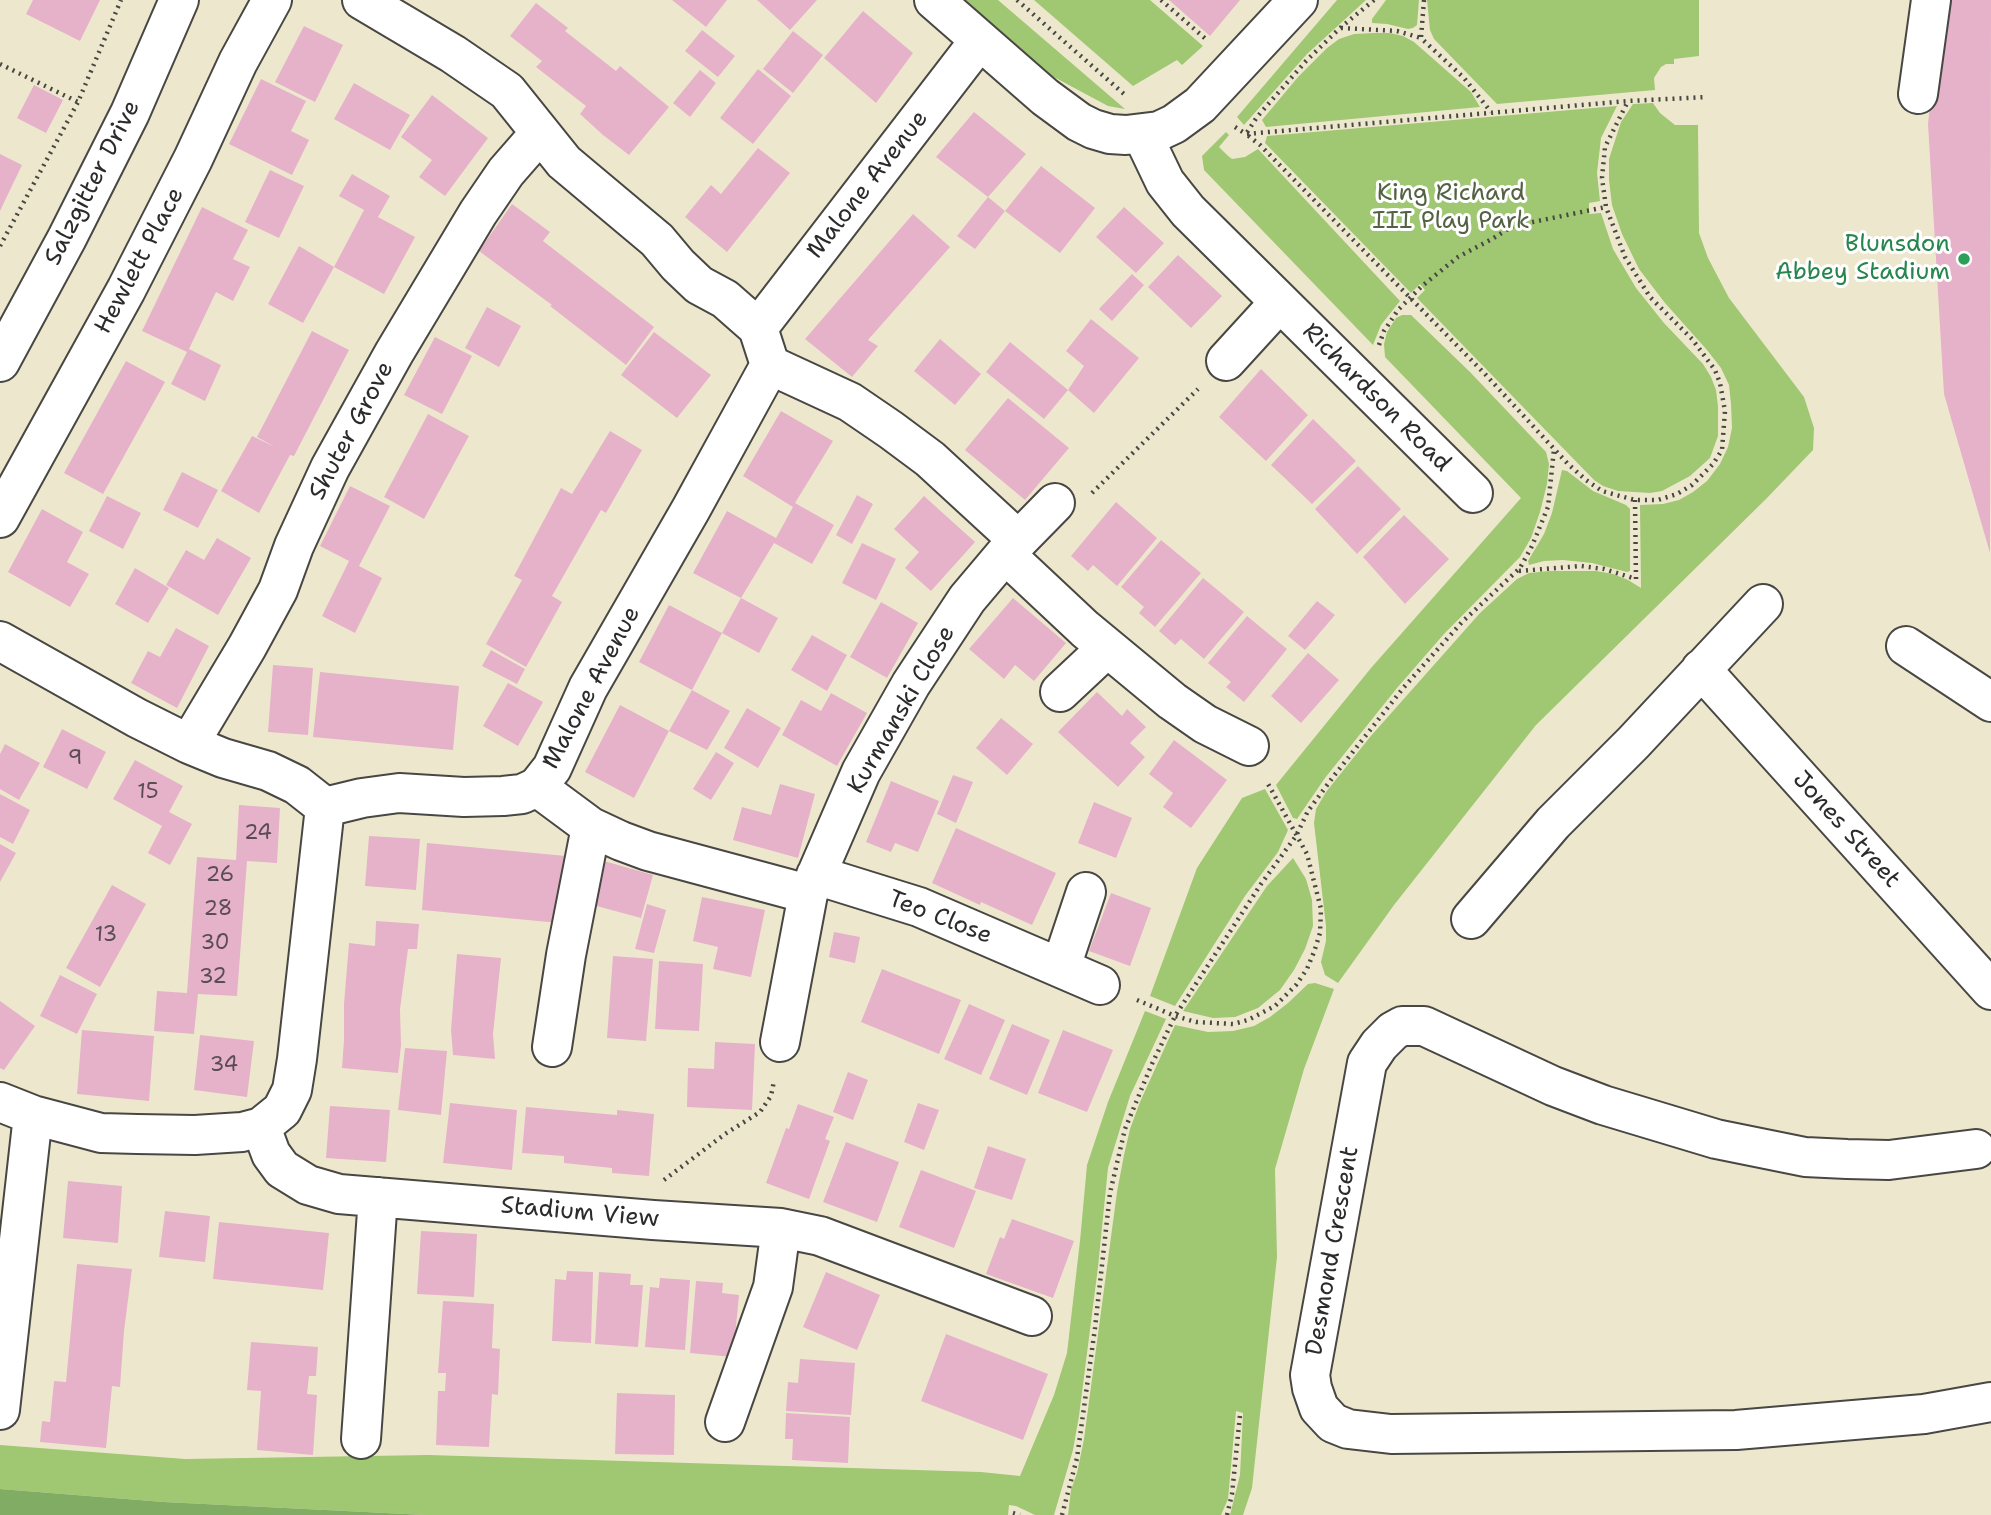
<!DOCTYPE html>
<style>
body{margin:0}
canvas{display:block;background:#ede8cd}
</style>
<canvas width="1991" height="1515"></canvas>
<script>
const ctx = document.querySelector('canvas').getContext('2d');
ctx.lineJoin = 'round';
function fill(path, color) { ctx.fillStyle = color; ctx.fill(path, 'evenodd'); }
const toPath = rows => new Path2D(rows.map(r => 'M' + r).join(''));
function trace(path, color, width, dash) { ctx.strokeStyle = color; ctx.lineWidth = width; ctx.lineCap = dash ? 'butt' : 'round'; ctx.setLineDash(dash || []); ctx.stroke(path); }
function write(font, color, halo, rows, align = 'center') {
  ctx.font = font + ' "Shantell Sans",sans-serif'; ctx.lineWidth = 6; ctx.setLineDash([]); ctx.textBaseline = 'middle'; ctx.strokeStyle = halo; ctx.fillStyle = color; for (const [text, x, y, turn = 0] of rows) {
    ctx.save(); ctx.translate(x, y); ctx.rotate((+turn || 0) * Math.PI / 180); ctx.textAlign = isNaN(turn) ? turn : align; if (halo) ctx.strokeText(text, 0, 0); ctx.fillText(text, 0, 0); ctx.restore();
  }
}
const green = toPath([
 [962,0,998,0,1125,109,1108,106,1052,76,1029,59],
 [1034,0,1150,0,1203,46,1182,65,1177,60,1133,86],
 [1337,0,1366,0,1307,54,1244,125,1237,117],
 [1386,0,1419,0,1417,25,1413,28,1408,29,1387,24,1372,23,1372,19],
 [1427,0,1699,0,1699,56,1674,59,1674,64,1666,64,1661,67,1654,78,1655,90,1497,104,1434,39,1430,30],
 [1374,33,1390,33,1403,36,1414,42,1471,92,1480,107,1266,127,1262,120,1298,77,1327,48,1339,39,1354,34],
 [1653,103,1660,113,1675,125,1698,125,1699,233,1708,258,1729,298,1804,397,1814,428,1813,450,1766,499,1536,725,1394,905,1338,983,1325,975,1321,962,1326,941,1326,926,1314,823,1316,809,1326,792,1370,737,1480,613,1517,579,1529,573,1550,571,1596,571,1613,574,1628,580,1641,588,1640,505,1663,504,1679,500,1693,492,1707,481,1720,464,1728,447,1732,428,1731,404,1729,385,1721,368,1707,350,1665,303,1639,269,1622,234,1612,205,1609,180,1609,159,1621,122,1633,104],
 [1617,106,1601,138,1597,173,1600,201,1589,203,1589,214,1601,213,1613,249,1636,288,1664,323,1703,364,1711,377,1716,390,1718,406,1718,436,1710,458,1690,476,1662,491,1650,493,1618,491,1603,486,1594,480,1417,298,1425,290,1420,284,1411,293,1265,143,1267,136],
 [1226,132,1229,135,1219,147,1227,155,1232,159,1245,157,1258,149,1400,301,1381,325,1373,345,1204,170,1202,156],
 [1402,315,1411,315,1470,372,1546,452,1549,464,1547,484,1540,512,1531,538,1520,557,1444,634,1397,688,1325,778,1297,819,1293,818,1276,785,1371,668,1521,498,1385,357,1384,344,1387,332,1396,318],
 [1562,470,1567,471,1593,491,1626,505,1630,509,1630,571,1627,572,1592,563,1563,560,1544,561,1529,565,1528,561,1544,534,1552,513],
 [1265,789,1288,830,1278,852,1245,896,1175,1006,1150,996,1197,868,1242,798],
 [1293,858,1306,879,1312,900,1313,926,1305,949,1294,970,1280,990,1258,1008,1235,1017,1213,1018,1183,1011,1267,886],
 [1315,983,1334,989,1304,1069,1275,1169,1277,1257,1252,1488,1243,1515,1230,1515,1240,1475,1243,1413,1236,1411,1228,1499,1221,1515,1068,1515,1071,1490,1077,1473,1084,1439,1117,1192,1124,1155,1130,1129,1140,1102,1175,1025,1208,1032,1233,1031,1254,1026,1270,1017,1288,1003,1308,984],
 [1145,1011,1166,1019,1130,1096,1108,1168,1098,1267,1079,1416,1073,1450,1054,1515,1035,1515,1016,1506,1009,1505,1008,1515,426,1515,164,1502,0,1489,0,1445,185,1459,429,1455,981,1472,1020,1476,1054,1395,1067,1353,1080,1241,1087,1165,1108,1102]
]);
const forest = toPath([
 [0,1489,164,1502,426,1515,0,1515]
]);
const building = toPath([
 [33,0,100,0,80,41,26,14],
 [672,0,727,0,706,27],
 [757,0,817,0,790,30],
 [1169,0,1240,0,1210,36],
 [1941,0,1991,0,1990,553,1944,394,1928,124],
 [536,3,568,28,565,31,616,71,620,66,669,107,629,155,603,135,580,114,586,106,536,67,542,61,510,36],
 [863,11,913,53,876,103,824,58],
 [304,26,343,45,315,102,275,82],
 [702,30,735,56,718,77,685,51],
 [793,31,823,55,793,93,763,69],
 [758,69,791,96,753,144,720,118],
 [700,70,716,83,690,117,673,103],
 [261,79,306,101,291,131,309,140,292,175,229,144],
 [354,83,410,115,390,150,334,119],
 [34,85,63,100,46,133,17,118],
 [432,95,488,138,445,196,419,177,432,160,401,137],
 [974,112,1026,154,988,197,1005,211,975,249,957,236,988,197,936,157],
 [758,148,790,173,727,252,685,217,711,185,721,194],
 [0,154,22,165,0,211],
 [1041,166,1095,208,1060,253,1005,211],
 [270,170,304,186,279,238,245,222],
 [352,174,390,196,378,217,415,237,384,294,334,267,364,210,339,196],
 [512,204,550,232,543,241,654,327,626,365,550,306,552,305,479,251],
 [202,207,248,230,233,259,250,267,233,301,216,292,189,349,221,365,205,401,171,384,187,352,142,331],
 [1124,207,1164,243,1136,273,1096,237],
 [913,214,950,247,868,340,878,346,852,377,805,339],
 [299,246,334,267,303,323,268,304],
 [1178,255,1222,296,1191,328,1148,287],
 [1132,274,1144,285,1112,321,1099,309],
 [487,307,521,326,499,367,465,348],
 [1091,319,1139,358,1094,413,1068,390,1084,366,1066,351],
 [312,331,349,350,294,456,290,455,259,513,221,491,252,436,275,447,257,437],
 [654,332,711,375,677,418,621,375],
 [435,337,472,356,442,414,404,395],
 [940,339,981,374,955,405,914,371],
 [1010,342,1068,390,1044,419,986,372],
 [126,361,165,382,103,494,64,473],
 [1261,369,1308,415,1266,461,1219,417],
 [1008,398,1069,448,1025,500,965,450],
 [781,411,833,441,795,503,834,525,812,564,774,543,741,598,778,618,759,653,722,633,741,598,693,573,727,511,776,538,793,507,743,476],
 [428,414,469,436,424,519,384,497],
 [1313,419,1356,461,1312,504,1271,465],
 [610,431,642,450,606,513,601,510,552,596,562,602,526,667,486,644,522,580,514,576,561,488,572,494],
 [1358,466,1401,509,1357,554,1315,509],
 [182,472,218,490,198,528,163,510],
 [350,486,390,506,359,566,382,578,355,633,322,616,349,561,320,546],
 [857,495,873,504,852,544,836,535],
 [107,496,141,513,123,549,89,531],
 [924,496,975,542,931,591,905,568,919,552,894,529],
 [1116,502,1157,538,1117,586,1093,565,1088,571,1071,556],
 [42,509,83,532,67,562,89,574,70,607,8,572],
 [1404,515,1449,559,1405,604,1363,557],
 [217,538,251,558,218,615,166,585,186,550,204,560],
 [1161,540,1201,573,1155,627,1139,613,1144,607,1121,587],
 [862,543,896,559,876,600,842,583],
 [135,568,169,588,148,623,115,604],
 [1203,578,1244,612,1204,659,1181,639,1175,645,1159,631],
 [1013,598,1066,643,1034,681,1015,665,1004,679,969,649],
 [1317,601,1335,615,1305,650,1288,636],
 [881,602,918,623,887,678,850,657],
 [669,605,722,633,692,690,639,662],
 [1247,616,1287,649,1244,702,1226,687,1231,682,1208,663],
 [176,628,209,646,177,708,131,683,148,651,160,657],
 [812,635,847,655,827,691,791,670],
 [491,650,525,669,517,684,482,666],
 [1308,653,1339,680,1301,723,1271,696],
 [273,665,313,668,308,735,268,732],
 [320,672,459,686,453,750,313,737],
 [508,683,543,702,518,746,483,726],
 [692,690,730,711,707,750,669,731],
 [1097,692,1122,716,1127,709,1146,727,1130,743,1145,757,1118,787,1058,732],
 [831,693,867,713,837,766,782,735,801,700,821,711],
 [620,705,669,731,634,798,585,772],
 [747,708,781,728,758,768,724,748],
 [1001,718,1033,744,1007,775,976,748],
 [62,729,106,752,87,789,43,767],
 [1174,740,1227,780,1191,828,1163,807,1173,793,1149,774],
 [5,744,40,763,19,800,0,789,0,754],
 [716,752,734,763,711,800,693,789],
 [135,760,183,786,169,812,192,824,170,865,148,853,162,826,113,799],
 [953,775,973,782,956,823,937,814],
 [891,781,939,801,918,852,895,843,891,852,866,842],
 [780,784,815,794,798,858,733,840,742,807,771,815],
 [0,794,30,810,13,844,0,837],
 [1094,802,1132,818,1116,858,1078,843],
 [239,805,280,808,277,863,247,861,237,996,198,994,194,1034,154,1031,157,991,187,993,197,857,236,860],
 [956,828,1056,873,1032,925,981,902,980,905,932,883],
 [369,836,420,839,416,890,365,886],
 [427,843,566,856,559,923,422,910],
 [0,844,16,853,0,882],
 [604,861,653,875,641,918,593,905],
 [112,885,146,904,100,987,66,968],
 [1111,893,1151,908,1130,966,1089,951],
 [702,897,765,910,751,977,713,969,718,947,693,941],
 [647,904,666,910,654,953,635,949],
 [376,921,419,924,417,949,408,949,400,1009,401,1045,398,1073,342,1068,344,1040,344,1004,349,943,375,946],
 [834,932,860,937,855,963,829,957],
 [457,954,501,958,493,1034,495,1059,453,1055,451,1030],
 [613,956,653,959,646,1041,607,1038],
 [659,961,703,964,699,1031,655,1029],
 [882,969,961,1000,939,1054,861,1022],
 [60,975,97,994,77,1034,40,1016],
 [0,1001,35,1026,4,1070,0,1068],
 [969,1004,1005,1020,981,1075,944,1059],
 [1012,1024,1050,1040,1027,1095,989,1079],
 [82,1030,154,1036,149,1101,77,1094],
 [1063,1030,1113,1050,1087,1112,1038,1093],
 [200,1035,254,1041,247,1097,194,1090],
 [715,1042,755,1044,752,1110,687,1107,688,1068,714,1069],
 [405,1048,447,1051,441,1115,398,1110],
 [848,1072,868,1080,853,1120,833,1112],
 [450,1103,517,1110,512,1170,443,1163],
 [918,1103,939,1110,924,1150,904,1142],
 [798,1104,834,1117,825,1139,830,1141,809,1199,766,1183,786,1128,789,1129],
 [330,1106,390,1110,386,1162,326,1158],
 [526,1107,617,1115,617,1110,654,1114,649,1176,612,1173,612,1168,564,1163,564,1156,522,1153],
 [846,1142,899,1162,877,1222,823,1202],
 [988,1146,1026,1159,1012,1200,974,1188],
 [921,1170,976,1191,954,1248,899,1227],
 [68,1181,122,1186,118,1243,63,1238],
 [165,1211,210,1216,205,1262,159,1257],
 [1012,1219,1074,1241,1053,1298,986,1274,1000,1237,1004,1239],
 [219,1222,329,1233,323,1290,213,1279],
 [421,1231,477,1234,474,1297,417,1294],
 [77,1264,132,1269,124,1331,120,1387,112,1386,106,1448,40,1442,42,1421,50,1422,54,1381,66,1382],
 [567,1271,593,1272,591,1343,552,1341,555,1279,566,1280],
 [599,1272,631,1274,630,1285,643,1285,638,1347,595,1344],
 [826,1272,880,1295,857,1350,803,1327],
 [660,1278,690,1280,685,1350,645,1347,650,1287,659,1288],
 [696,1281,723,1283,722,1293,739,1295,733,1357,690,1353],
 [443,1301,494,1304,492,1348,500,1349,498,1395,492,1394,489,1447,436,1445,438,1391,445,1391,446,1373,438,1373],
 [946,1334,1048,1374,1023,1440,921,1401],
 [251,1342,318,1347,316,1376,309,1376,307,1394,317,1395,313,1455,257,1450,261,1391,247,1390],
 [800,1359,855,1363,851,1415,786,1411,788,1382,798,1383],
 [617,1393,675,1395,674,1455,615,1454],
 [786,1413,850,1417,848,1463,792,1460,793,1439,785,1439]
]);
const path = toPath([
 [1017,0,1124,94],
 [1161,0,1208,41],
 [1374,0,1340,28,1306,61,1257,117,1246,134,1260,145,1485,374,1568,464,1586,480,1602,491,1620,496,1635,500,1658,500,1677,494,1692,485,1713,464,1722,450,1725,411,1720,383,1715,370,1692,339,1650,297,1625,257,1606,207,1602,178,1605,147,1628,101],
 [1424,0,1421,38,1464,78,1491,112],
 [1341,28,1397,31,1421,38],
 [0,64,78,102],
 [1235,127,1246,134,1628,101,1707,97],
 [0,246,78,102,121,0],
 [1379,345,1384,331,1398,310,1422,286,1458,257,1492,239,1513,226,1606,207],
 [1092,493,1198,389],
 [1519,571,1581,566,1604,569,1636,579,1635,500],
 [1137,1000,1175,1016,1196,1022,1233,1024,1248,1020,1275,1006,1296,985,1307,969,1314,952,1320,933,1321,909,1307,854,1267,782],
 [664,1180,725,1134,760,1112,771,1096,774,1081],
 [1013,1513,1020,1515],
 [1062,1515,1077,1458,1095,1328,1110,1193,1125,1129,1151,1066,1175,1016,1261,884,1296,836,1308,811,1333,777,1404,687,1462,622,1520,568,1532,546,1548,507,1554,449],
 [1227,1515,1232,1494,1240,1415]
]);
const minor = toPath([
 [362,0,453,54,507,91,564,162,657,240,678,265,699,285,725,299,758,328],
 [934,0,1045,97,1079,122,1093,129,1110,134,1126,135,1159,131,1174,124,1200,105,1298,0],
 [1918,94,1931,0],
 [1142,134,1165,182,1188,211,1473,493],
 [1226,361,1279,303],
 [0,362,67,238,130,113,179,0],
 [770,365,850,402,891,430,930,459,1018,540],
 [0,518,126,290,193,159,238,62,272,0],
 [1005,554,1085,629,1172,701,1205,724,1249,746],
 [0,641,137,718,189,744,223,758,268,771,297,785,325,807],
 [1906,646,1991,702],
 [1701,669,1991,990],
 [1060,692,1107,648],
 [189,744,247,647,278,590,294,546,330,468,394,353,478,213,506,172,540,133],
 [537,787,591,827,621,841,648,851,808,894],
 [816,875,919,907,1100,985],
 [1471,919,1553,823,1633,743,1763,604],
 [1061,967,1086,892],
 [780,1042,808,894,861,772,911,684,967,599,1005,554,1055,503],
 [552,1047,566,955,591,827],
 [0,1102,33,1115,101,1133,137,1134,195,1135,242,1132,261,1127,282,1110,292,1090,297,1059,325,807,362,798,399,793,464,797,503,796,522,794,537,787,552,768,588,688,691,509,770,365,758,328,979,41],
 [261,1127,271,1154,282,1169,308,1185,339,1194,653,1220,781,1228,820,1236,1032,1316],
 [1976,1149,1889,1160,1847,1159,1805,1157,1716,1139,1603,1105,1553,1086,1424,1026,1402,1026,1393,1031,1379,1045,1367,1063,1310,1375,1312,1388,1319,1408,1333,1423,1348,1429,1391,1434,1736,1430,1924,1414,1991,1402],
 [0,1410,33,1115],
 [725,1422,773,1287,781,1228],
 [361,1439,378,1197]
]);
const markers = [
 [1964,259,7,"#2e9e5b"]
];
const numberNames = [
 ["9",75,759],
 ["15",148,793],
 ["24",258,834],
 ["26",220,876],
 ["28",218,910],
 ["13",106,936],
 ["30",215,944],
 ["32",213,978],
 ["34",224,1066]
];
const streetNames = [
 ["Salzgitter Drive",93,183,-63],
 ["Malone Avenue",868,185,-52],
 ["Hewlett Place",140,261,-62],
 ["Richardson Road",1376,398,45],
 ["Shuter Grove",352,431,-62],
 ["Malone Avenue",592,688,-62],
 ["Kurmanski Close",902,710,-60],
 ["Jones Street",1846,830,48],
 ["Teo Close",940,918,21],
 ["Stadium View",580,1213,5],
 ["Desmond Crescent",1333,1251,-80]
];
const parkNames = [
 ["King Richard",1451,194],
 ["III Play Park",1451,222]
];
const leisureNames = [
 ["Blunsdon",1950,245],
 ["Abbey Stadium",1950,273]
];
fill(green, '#a0c772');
fill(forest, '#80ac64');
fill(building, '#e6b2ca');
trace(minor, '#484743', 42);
trace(path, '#484743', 4.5, [2, 5]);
trace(minor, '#fff', 38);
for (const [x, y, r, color] of markers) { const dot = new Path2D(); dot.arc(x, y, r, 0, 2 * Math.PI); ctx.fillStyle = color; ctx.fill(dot); trace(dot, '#fff', 2.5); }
write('21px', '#5a4d53', null, numberNames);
write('24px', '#2b2b2b', '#fff', streetNames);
write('24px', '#546244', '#fff', parkNames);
write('24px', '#27864d', '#fff', leisureNames, 'right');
</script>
